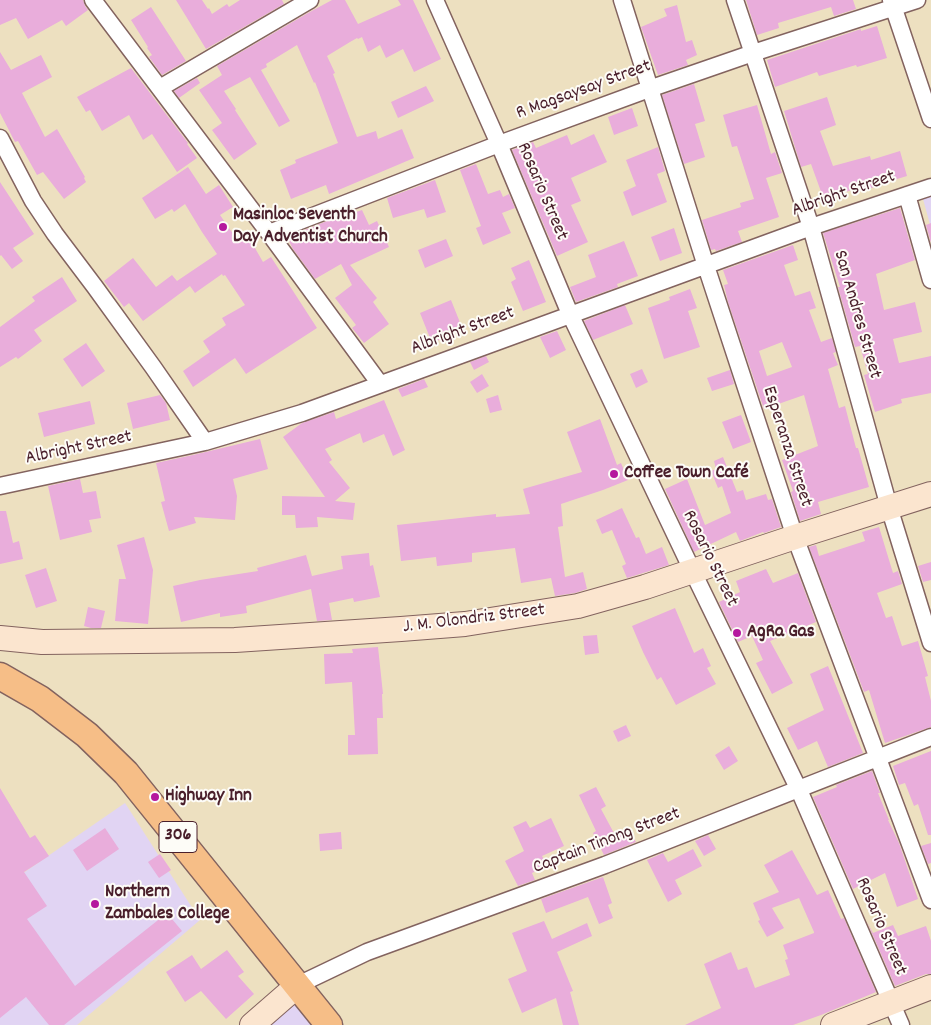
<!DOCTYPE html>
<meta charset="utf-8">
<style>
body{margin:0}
canvas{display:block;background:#ede0c0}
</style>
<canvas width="931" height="1025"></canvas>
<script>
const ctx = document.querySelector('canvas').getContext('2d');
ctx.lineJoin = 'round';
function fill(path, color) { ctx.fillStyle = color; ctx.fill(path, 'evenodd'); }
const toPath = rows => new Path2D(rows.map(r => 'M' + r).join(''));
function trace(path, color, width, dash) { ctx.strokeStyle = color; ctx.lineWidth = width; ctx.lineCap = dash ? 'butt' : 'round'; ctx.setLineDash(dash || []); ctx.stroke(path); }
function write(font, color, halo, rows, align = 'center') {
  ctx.font = font + ' Dekko,sans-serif'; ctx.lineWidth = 4; ctx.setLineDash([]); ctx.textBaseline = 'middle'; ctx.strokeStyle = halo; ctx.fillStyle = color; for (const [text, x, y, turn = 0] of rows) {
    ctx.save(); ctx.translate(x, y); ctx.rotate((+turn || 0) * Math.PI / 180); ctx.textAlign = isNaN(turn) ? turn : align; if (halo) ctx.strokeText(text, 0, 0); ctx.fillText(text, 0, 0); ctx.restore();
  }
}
const built = toPath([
 [931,196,931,228,923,199],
 [125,803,200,920,77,1025,0,1025,0,889],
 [295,1002,312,1025,268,1025]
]);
const building = toPath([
 [0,0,83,0,85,6,88,10,66,26,62,20,28,39,16,18,0,25],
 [176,0,202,0,208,9,209,8,212,14,227,4,229,7,240,0,282,0,284,4,206,49],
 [332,0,345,0,358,24,401,5,398,0,413,0,441,59,414,72,403,49,386,58,380,45,368,52,362,37,358,39,357,38,350,42,327,56,335,73,333,74,357,137,376,131,378,139,402,129,414,158,329,194,326,185,291,199,280,170,296,163,295,160,338,143,315,82,314,83,297,45,266,64,267,67,261,70,290,121,279,127,250,77,224,91,236,109,235,110,257,144,234,160,212,130,222,123,199,90,222,75,217,66,308,13],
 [746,0,853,0,856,9,834,16,831,7,778,23,779,28,757,35],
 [677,5,686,42,692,40,697,55,686,60,688,65,658,75,641,27,667,16,664,9],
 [151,7,186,61,162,75,149,57,152,55,147,48,148,47,131,20],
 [877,26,887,58,857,67,856,65,819,76,817,72,775,87,767,60,861,29,861,31],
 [0,52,11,70,41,55,52,77,22,93,45,137,57,129,85,177,84,178,86,182,64,199,43,172,37,175,18,141,15,142,0,113],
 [131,68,188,143,187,144,197,158,177,172,152,134,143,140,129,115,102,131,90,110,86,112,77,97],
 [197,78,200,83,179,98,174,91],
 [694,84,705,121,695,124,705,157,684,164,662,95],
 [426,86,434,101,398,118,391,102],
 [827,97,836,125,820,131,833,166,870,156,871,160,900,151,907,176,877,185,878,186,858,192,857,188,824,200,811,164,801,167,784,111],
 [757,105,771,154,775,152,782,173,766,178,779,217,738,231,742,242,716,251,715,249,711,250,702,220,741,207,740,203,754,199,737,146,732,147,723,115],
 [632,108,638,126,614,135,608,117],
 [594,134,607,162,571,178,581,201,571,205,588,242,557,256,512,150,533,142,536,148,567,135,571,145],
 [658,147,665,171,657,174,667,202,632,216,623,192,636,186,626,160],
 [476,164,488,194,500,190,503,197,509,194,515,208,502,213,511,233,483,245,476,228,481,226,460,170],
 [188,167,206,194,219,185,233,207,220,215,238,241,248,236,263,262,271,257,317,328,246,374,235,358,193,387,183,371,210,352,203,341,226,325,222,318,245,305,225,275,223,276,222,274,195,293,190,286,143,321,129,303,124,307,104,281,133,258,156,287,172,275,177,281,217,254,202,232,185,204,174,212,172,209,155,219,142,198],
 [435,180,446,212,427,218,424,209,393,218,387,198],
 [0,182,34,234,13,248,23,261,12,269,1,255,0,256],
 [900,208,915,260,876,274,884,310,915,302,922,332,893,339,899,363,931,356,931,393,901,399,902,403,875,412,864,375,868,374,860,346,855,347,838,287,840,287,823,233],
 [362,210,369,225,377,221,389,247,350,265,377,298,373,302,389,324,364,343,352,328,356,325,335,298,352,285,341,264,315,279,293,249,287,237,347,213,348,215],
 [931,223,931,243,926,225],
 [674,228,682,253,660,261,651,237],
 [446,239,453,256,425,268,418,250],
 [624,241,638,276,617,284,618,287,576,302,570,287,596,277,588,255],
 [793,245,798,260,784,265,795,296,810,291,816,308,809,310,821,342,832,338,836,352,833,353,838,365,828,369,839,408,845,406,856,448,858,448,869,487,818,502,821,514,800,521,791,492,793,491,782,460,818,446,804,395,764,409,728,302,724,285,728,284,723,270],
 [782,342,792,367,767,376,759,351],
 [529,260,546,302,523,311,511,282,516,279,511,268],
 [62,277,77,301,34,330,42,341,18,359,16,357,0,367,0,327,35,301,32,297],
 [690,289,697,308,688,311,700,347,664,359,648,308,670,300,669,297],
 [451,300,463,330,432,343,420,313],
 [625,305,633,324,593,340,584,321],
 [557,331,566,350,550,358,540,337],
 [86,343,105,371,82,387,63,359],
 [486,356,489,362,474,370,470,362],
 [642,369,648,382,636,388,630,374],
 [730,370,734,384,712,391,707,378],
 [482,374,489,386,477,393,470,382],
 [424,379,428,387,402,397,398,389],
 [160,395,166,403,170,420,133,429,127,403],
 [498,395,502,410,490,413,486,399],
 [384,400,405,450,393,456,384,434,363,443,360,433,325,449,332,460,329,462,350,488,335,501,355,503,353,520,317,517,318,527,296,528,295,515,282,515,282,496,325,497,283,437,302,423,334,412,336,419],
 [90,401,95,424,44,437,38,413],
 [741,415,751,442,733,449,722,422],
 [600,419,617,465,621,463,628,480,603,490,561,504,563,526,558,527,565,577,583,572,587,589,575,593,555,596,551,578,521,583,515,548,472,553,472,562,437,566,436,557,401,561,397,525,496,514,496,517,530,514,523,489,582,472,567,432],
 [260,439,268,469,233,479,237,496,235,520,194,517,196,523,169,531,161,502,165,501,156,463,193,455],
 [723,457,737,492,743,490,746,500,766,494,768,500,772,499,781,527,764,533,763,532,740,541,736,532,694,552,665,489,687,479,705,525,731,513,722,486,718,488,711,471,716,469,714,461],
 [80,479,83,493,96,491,101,518,89,520,92,532,60,540,48,486],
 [622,508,636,538,639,537,646,554,662,547,669,565,627,578,622,566,626,564,612,530,602,534,596,520],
 [0,511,6,511,13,543,19,541,23,559,0,564],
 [879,527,893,573,898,571,902,584,877,593,886,618,892,616,902,646,918,641,928,676,925,677,931,701,931,727,885,743,869,690,864,692,809,547,816,545,819,556,865,541,862,532],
 [144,537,153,570,148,624,115,621,119,579,126,579,117,545],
 [369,553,370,566,373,565,380,597,354,602,353,598,329,603,332,620,317,621,311,589,246,606,247,613,220,617,220,613,181,622,173,586,200,580,258,571,257,568,306,555,312,576,343,569,341,556],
 [931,562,931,580,923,582,918,566],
 [46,568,57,601,36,608,25,575],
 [766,569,773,583,798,573,816,622,770,641,793,683,772,694,756,663,763,660,752,636,738,642,719,602,740,592,736,581],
 [88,607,105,611,101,628,91,628,84,626],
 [675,608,694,653,703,648,711,666,707,668,716,684,676,705,661,677,657,680,643,652,632,626],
 [597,635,599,653,585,655,583,636],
 [378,647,383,694,382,694,383,718,377,718,378,754,348,755,348,735,355,735,352,682,325,684,324,654,353,653,352,649],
 [828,666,863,753,828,767,817,741,798,750,787,728,824,710,810,674],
 [626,725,631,736,618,742,613,731],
 [729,746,738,761,724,770,715,755],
 [931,751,931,835,928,835,918,804,914,806,905,783,899,785,893,766],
 [872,771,880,793,878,793,889,820,888,820,899,843,918,899,897,907,885,873,853,889,813,797,837,787,836,785],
 [596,787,606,806,601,809,615,835,627,828,636,842,604,855,593,833,596,831,579,795],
 [0,788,30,838,35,835,49,856,24,872,47,906,27,919,75,986,167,913,182,931,64,1025,49,1025,26,997,0,1018],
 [551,818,564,846,542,856,547,866,532,873,535,880,518,886,505,861,524,851,513,827,526,821,530,828],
 [105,828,119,849,87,871,73,850],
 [341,832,342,849,320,851,319,834],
 [708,835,716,849,704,856,695,841],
 [931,843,931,863,928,864,921,846],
 [693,849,702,866,675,880,682,894,668,902,647,860,663,853,668,862],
 [792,850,817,895,828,890,841,919,844,918,876,992,821,1015,793,1025,685,1025,721,1008,704,964,731,952,738,970,747,967,755,988,790,975,785,960,788,959,783,945,814,933,814,932,799,898,772,908,784,928,767,937,758,921,760,920,753,903,779,892,764,865],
 [160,854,171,870,159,878,148,862],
 [603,877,612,903,608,905,613,918,599,924,588,897,546,913,541,899],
 [544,921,552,939,587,923,592,936,557,952,573,991,570,992,579,1025,563,1025,556,998,522,1013,508,979,527,971,512,933],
 [867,922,873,933,893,925,898,936,926,926,931,941,931,974,926,974,895,986],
 [227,950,244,972,238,976,254,994,226,1019,201,991,185,1002,166,972,192,955,201,969]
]);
const street = toPath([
 [93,0,269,233,380,384],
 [435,0,499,144,570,314,693,572,799,790,901,1025],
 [622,0,706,266,795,537,931,900],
 [735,0,811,227,889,507,931,643],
 [891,0,931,119],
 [160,88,310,0],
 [0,138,33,201,55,234,95,287,153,367,205,442],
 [907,195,931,280],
 [269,233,499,144,649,89,753,53,917,0],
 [0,486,205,442,302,413,811,227,931,187],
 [298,985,367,952,605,865,931,737]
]);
const secondary = toPath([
 [0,638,42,642,235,640,401,629,465,624,578,606,645,587,795,537,931,494],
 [252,1025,298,985],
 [833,1025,931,987]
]);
const primary = toPath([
 [0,676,40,699,87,735,126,773,329,1025]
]);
const markers = [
 [223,227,5,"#b5179e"],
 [614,474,5,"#b5179e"],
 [737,633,5,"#b5179e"],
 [155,797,5,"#b5179e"],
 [95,904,5,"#b5179e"]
];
const shields = [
 [178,837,38]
];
const shieldNames = [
 ["306",178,837]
];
const streetNames = [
 ["R Magsaysay Street",584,91,-20],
 ["Rosario Street",541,192,67],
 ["Albright Street",844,195,-19],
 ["San Andres Street",856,315,74],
 ["Albright Street",463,332,-20],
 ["Esperanza Street",786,447,72],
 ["Albright Street",79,449,-12],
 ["Rosario Street",709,559,64],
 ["J. M. Olondriz Street",474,620,-7],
 ["Captain Tinong Street",607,842,-21],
 ["Rosario Street",880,927,67]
];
const poiNames = [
 ["Masinloc Seventh",233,216],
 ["Day Adventist Church",233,238],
 ["Coffee Town Café",624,474],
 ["AgRa Gas",747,633],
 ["Highway Inn",165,797],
 ["Northern",105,893],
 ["Zambales College",105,915]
];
fill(built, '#e1d4f3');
fill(building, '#e9addb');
trace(street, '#83635f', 19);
trace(secondary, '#83635f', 26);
trace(primary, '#83635f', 29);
trace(street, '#fff', 16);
trace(secondary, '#fbe5cf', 24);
trace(primary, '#f6be87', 26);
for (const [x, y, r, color] of markers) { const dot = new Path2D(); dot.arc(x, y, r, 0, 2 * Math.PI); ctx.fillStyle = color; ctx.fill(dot); trace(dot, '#fdfcf7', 2); }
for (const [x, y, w] of shields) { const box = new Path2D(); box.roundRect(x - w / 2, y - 15.5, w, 31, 4); ctx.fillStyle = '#fdfcf7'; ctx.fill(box); trace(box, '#4a1f2b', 1); }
write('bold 18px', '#4a1f2b', null, shieldNames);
write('19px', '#4a1f2b', '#fdfcf7', streetNames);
write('bold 19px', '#4a1f2b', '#fdfcf7', poiNames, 'left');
</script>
